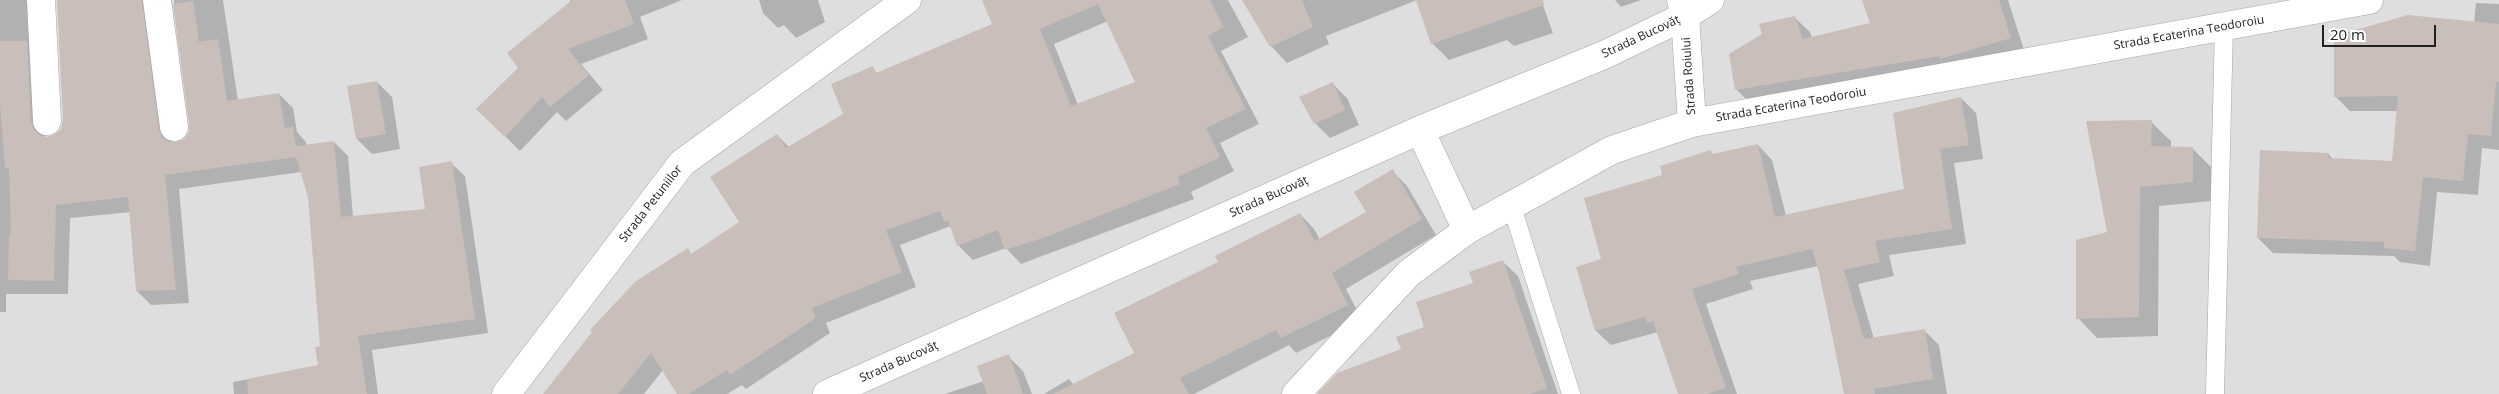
<!DOCTYPE html>
<meta charset="utf-8">
<style>
body{margin:0}
#map{position:relative;width:2499px;height:394px;overflow:hidden;background:#f1ece7;font-family:"Open Sans",sans-serif}
canvas{display:block}
.scale{position:absolute;left:2322px;top:25px;width:114px;height:22px;box-sizing:border-box;border:2px solid #212121;border-top:0;padding-left:6px;font-size:15px;line-height:18px;white-space:nowrap;color:#212121;-webkit-text-stroke:4px #fff;paint-order:stroke}
</style>
<div id="map">
<canvas width="2499" height="394"></canvas>
<div class="scale">20 m</div>
</div>
<script>
const ctx = document.querySelector('canvas').getContext('2d');
ctx.lineJoin = 'round';
function fill(path, color) { ctx.fillStyle = color; ctx.fill(path, 'evenodd'); }
const toPath = rows => new Path2D(rows.map(r => 'M' + r).join(''));
function trace(path, color, width, dash) { ctx.strokeStyle = color; ctx.lineWidth = width; ctx.lineCap = dash ? 'butt' : 'round'; ctx.setLineDash(dash || []); ctx.stroke(path); }
function write(font, color, halo, rows, align = 'center') {
  ctx.font = font + ' "Open Sans",sans-serif'; ctx.lineWidth = 4; ctx.setLineDash([]); ctx.textBaseline = 'middle'; ctx.strokeStyle = halo; ctx.fillStyle = color; for (const [text, x, y, turn = 0] of rows) {
    ctx.save(); ctx.translate(x, y); ctx.rotate((+turn || 0) * Math.PI / 180); ctx.textAlign = isNaN(turn) ? turn : align; if (halo) ctx.strokeText(text, 0, 0); ctx.fillText(text, 0, 0); ctx.restore();
  }
}
const residential = toPath([
 [0,0,2499,0,2499,394,0,394]
]);
const shadow = toPath([
 [0,0,48,0,39,15,45,137,48,138,57,135,62,129,64,120,58,0,164,0,155,17,172,143,185,140,190,133,191,125,174,0,223,0,238,101,279,94,293,108,297,132,306,142,307,146,334,142,348,156,353,217,427,210,451,163,465,176,488,333,372,350,378,394,234,394,233,382,320,366,321,347,309,197,301,172,179,189,189,303,151,305,137,291,131,212,70,218,68,294,6,294,6,312,0,312],
 [570,0,682,0,640,17,648,39,581,64,603,90,566,121,557,112,520,151,478,109,520,68,571,3],
 [759,0,818,0,825,22,796,38,784,25,778,28,763,13],
 [983,0,1228,0,1248,37,1221,51,1259,124,1220,143,1234,171,1191,192,1194,199,1021,264,1006,248,973,260,958,245,951,226,900,245,916,287,826,323,830,333,746,389,742,385,727,394,678,394,663,370,644,394,544,394,688,250,692,255,741,223,777,135,789,147,845,114,872,68,878,74,994,24],
 [1108,21,1137,82,1078,105,1054,44],
 [1250,0,1541,0,1553,33,1514,46,1507,40,1449,60,1432,43,1417,0,1326,36,1329,44,1287,63,1271,46],
 [1615,0,1641,0,1621,7],
 [1863,0,2008,0,2025,53,1751,104,1736,89,1795,18,1810,32,1812,38,1872,24],
 [2476,3,2499,4,2499,150,2482,148,2478,195,2437,192,2430,266,2400,262,2394,256,2273,253,2258,238,2328,154,2334,160,2393,163,2398,111,2350,111,2335,96,2474,23],
 [377,82,392,97,400,149,372,154,357,139],
 [1332,83,1347,98,1359,125,1330,138,1315,123],
 [1961,98,1976,113,1983,159,1954,163,1966,244,1889,255,1894,276,1858,284,1874,339,1925,331,1939,345,1947,394,1845,394,1818,266,1750,281,1753,289,1706,304,1737,394,1679,394,1658,332,1611,345,1596,331,1577,268,1603,260,1664,176,1710,152,1714,155,1758,145,1772,160,1786,216,1905,190],
 [2151,122,2171,141,2171,148,2192,148,2212,168,2212,201,2159,206,2158,336,2097,338,2078,318],
 [1392,171,1407,186,1436,235,1346,289,1362,320,1296,353,1289,345,1194,394,1044,394,1069,379,1074,385,1135,353,1220,263,1300,214,1314,229,1320,240,1367,213],
 [1503,262,1518,276,1558,394,1338,394,1402,349,1475,283],
 [1008,356,1023,371,1032,394,945,394,984,381]
]);
const building = toPath([
 [57,0,142,0,159,129,162,137,169,142,176,142,184,139,189,132,189,125,173,4,193,1,199,42,218,39,227,101,279,93,285,128,293,127,296,146,334,141,341,217,425,209,419,167,452,161,475,319,358,336,367,394,248,394,247,379,318,365,315,347,320,346,308,197,296,157,165,175,176,290,136,291,128,197,56,205,54,281,8,280,9,234,11,234,9,168,5,168,0,103,0,41,27,41,31,122,34,130,39,135,47,137,55,134,61,129,63,120],
 [572,0,625,0,634,24,568,49,589,75,550,107,542,97,505,137,476,109,518,68,507,53],
 [982,0,1210,0,1224,27,1208,36,1246,109,1206,128,1220,157,1178,177,1180,184,1046,237,1005,250,998,230,957,246,948,220,944,222,940,211,886,230,902,272,812,308,816,318,730,375,727,370,689,394,677,394,651,353,618,394,543,394,592,332,590,330,636,281,688,248,691,254,739,222,710,177,777,134,786,148,843,114,831,84,873,66,876,73,992,24],
 [1098,4,1135,82,1071,106,1040,29],
 [1242,0,1302,0,1313,27,1270,47],
 [1416,0,1543,0,1544,5,1431,44],
 [1862,0,1999,0,2011,38,1940,59,1940,56,1735,90,1729,54,1762,34,1759,24,1795,16,1803,39,1870,23],
 [2408,15,2499,24,2499,82,2496,82,2491,136,2468,134,2463,181,2423,177,2415,251,2384,248,2384,242,2257,238,2260,150,2329,153,2328,158,2392,161,2398,96,2334,97,2334,36],
 [377,81,386,134,356,139,347,86],
 [1333,82,1345,110,1314,124,1299,97],
 [1961,97,1969,145,1940,149,1952,229,1875,241,1880,262,1844,270,1864,339,1925,329,1933,379,1874,389,1875,394,1844,394,1820,276,1812,249,1736,267,1739,274,1692,289,1726,388,1707,394,1678,394,1653,321,1647,323,1645,317,1595,331,1576,267,1601,259,1584,198,1662,175,1660,166,1711,150,1712,154,1758,144,1775,217,1904,189,1893,113],
 [2152,120,2151,146,2193,147,2193,182,2140,187,2139,317,2076,319,2076,240,2107,232,2086,121],
 [1393,169,1422,219,1332,273,1348,305,1281,338,1276,330,1180,378,1189,394,1053,394,1134,353,1114,313,1218,262,1215,256,1300,213,1315,241,1366,212,1354,192],
 [1503,260,1547,388,1530,394,1317,394,1337,373,1401,349,1396,337,1424,327,1416,302,1473,283,1469,272],
 [1009,354,1023,394,987,394,977,366]
]);
const service = toPath([
 [1511,204,1571,394],
 [2215,394,2224,26]
]);
const minor = toPath([
 [41,0,47,121],
 [157,0,174,127],
 [1681,0,1685,16,1692,123],
 [1420,130,1467,230],
 [506,394,682,163,907,0],
 [1296,394,1409,273,1467,230,1612,150,1692,123,2369,0]
]);
const tertiary = toPath([
 [827,394,1420,130,1604,55,1685,16,1710,0]
]);
const streetNames = [
 ["Strada Ecaterina Teodoroiu",2189,33,-10],
 ["Strada Bucovăț",1641,37,-25],
 ["Strada Roiului",1689,76,-94],
 ["Strada Ecaterina Teodoroiu",1791,105,-10],
 ["Strada Bucovăț",1269,197,-24],
 ["Strada Petuniilor",651,204,-52],
 ["Strada Bucovăț",899,362,-24]
];
fill(residential, '#dfdede');
fill(shadow, '#0003');
fill(building, '#c9beba');
trace(service, '#a5a5a5', 19);
trace(minor, '#a5a5a5', 29);
trace(tertiary, '#a5a5a5', 29);
trace(service, '#fff', 18);
trace(minor, '#fff', 28);
trace(tertiary, '#fff', 28);
write('12px', '#212121', '#fff', streetNames);
</script>
